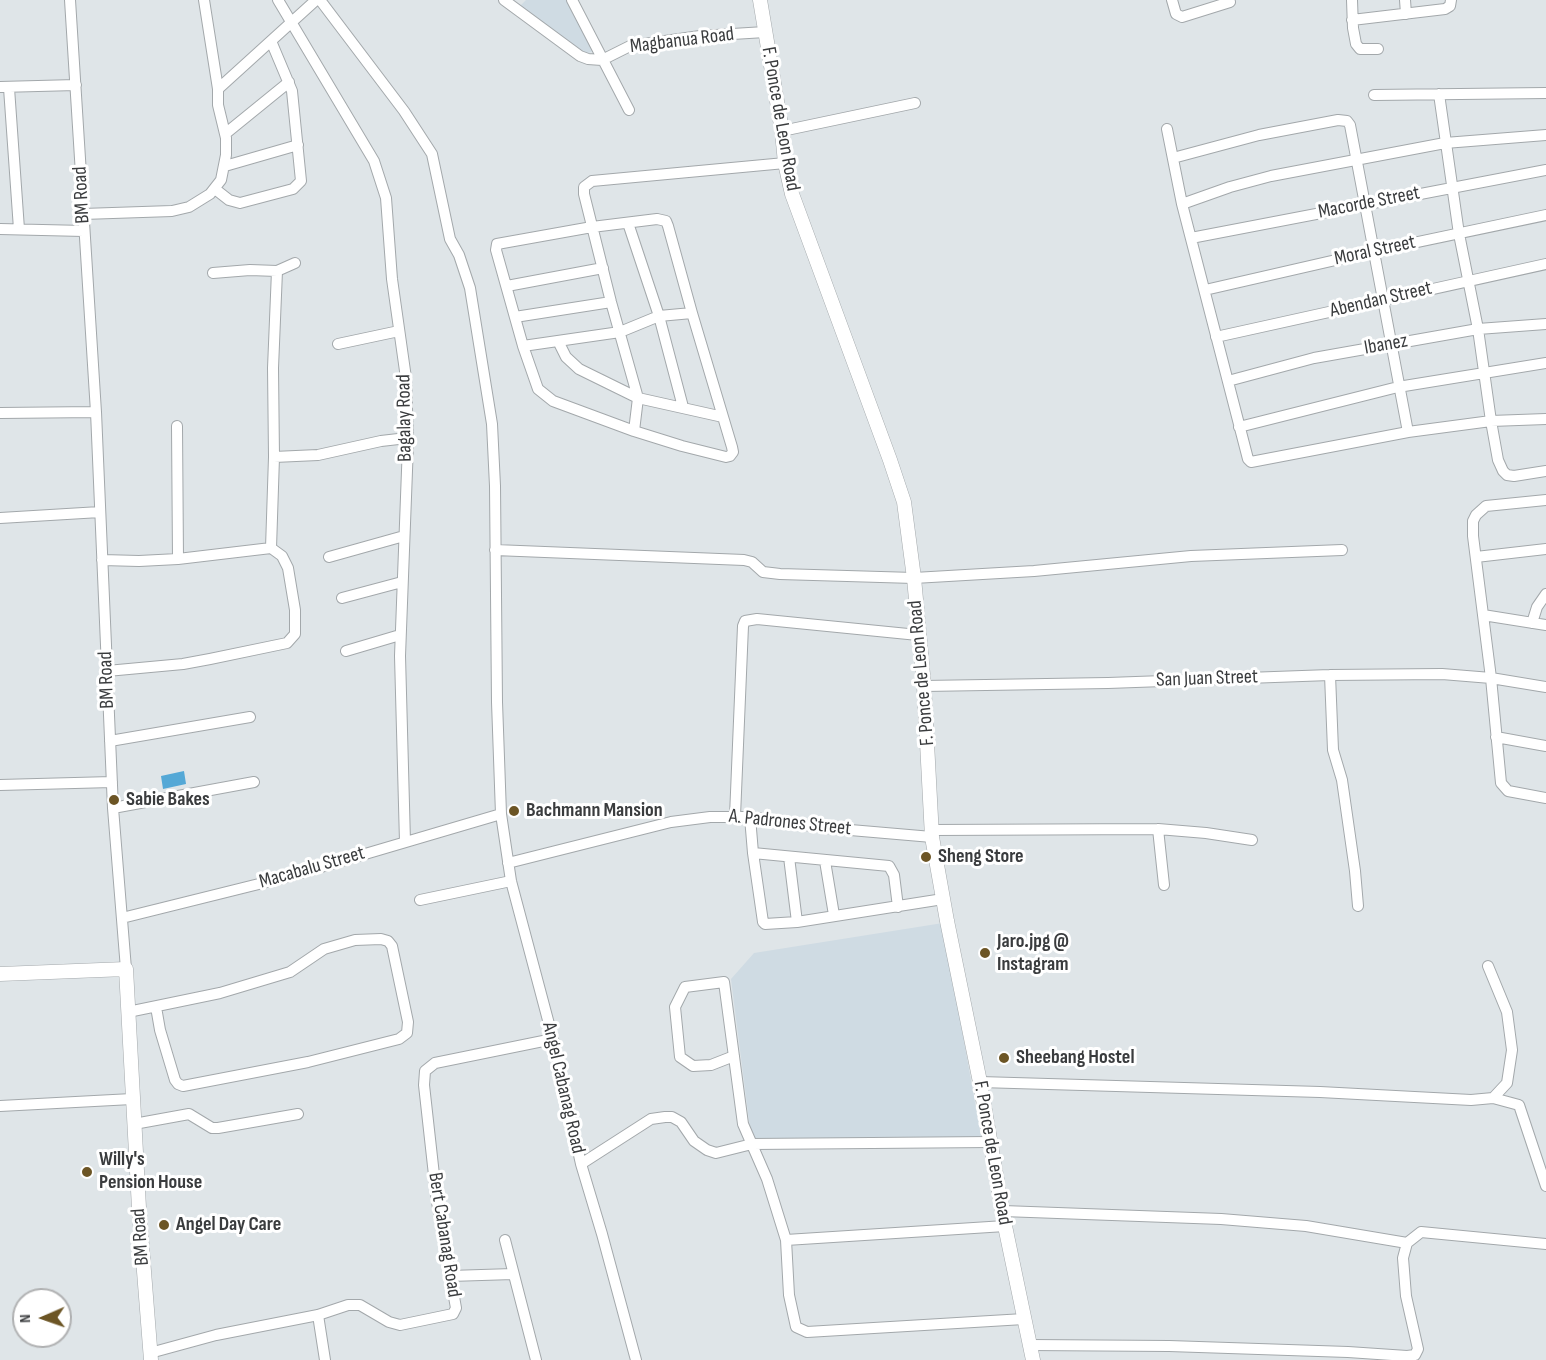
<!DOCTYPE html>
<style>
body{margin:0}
#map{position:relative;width:1546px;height:1360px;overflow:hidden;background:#dfe5e8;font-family:"Sofia Sans Condensed",sans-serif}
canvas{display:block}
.north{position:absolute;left:12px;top:1288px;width:60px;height:60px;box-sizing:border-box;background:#fff;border:2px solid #b0b1b2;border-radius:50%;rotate:268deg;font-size:16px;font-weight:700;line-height:24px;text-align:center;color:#3a3c3e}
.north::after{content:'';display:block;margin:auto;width:21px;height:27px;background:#6c5525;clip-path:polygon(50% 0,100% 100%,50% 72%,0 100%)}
</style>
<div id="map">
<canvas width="1546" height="1360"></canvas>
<div class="north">N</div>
</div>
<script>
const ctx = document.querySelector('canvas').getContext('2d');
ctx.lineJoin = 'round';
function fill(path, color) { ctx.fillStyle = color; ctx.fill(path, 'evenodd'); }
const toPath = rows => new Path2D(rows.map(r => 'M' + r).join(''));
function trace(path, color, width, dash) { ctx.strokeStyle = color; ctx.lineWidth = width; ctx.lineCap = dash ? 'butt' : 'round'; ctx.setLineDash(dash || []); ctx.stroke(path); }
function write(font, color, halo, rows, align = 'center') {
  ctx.font = font + ' "Sofia Sans Condensed",sans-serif'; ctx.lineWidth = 6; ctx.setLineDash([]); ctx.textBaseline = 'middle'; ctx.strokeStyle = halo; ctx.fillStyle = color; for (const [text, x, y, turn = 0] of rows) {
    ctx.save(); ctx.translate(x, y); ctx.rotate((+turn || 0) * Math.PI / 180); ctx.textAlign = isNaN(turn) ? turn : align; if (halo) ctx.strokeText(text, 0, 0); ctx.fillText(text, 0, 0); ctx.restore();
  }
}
const built = toPath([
 [526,0,567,0,595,49,589,53,582,52,520,6],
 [943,923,982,1142,752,1144,731,979,754,953]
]);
const water = toPath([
 [184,771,186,784,163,789,161,776]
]);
const minor = toPath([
 [70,0,96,412,113,808,126,969],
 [204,0,218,89],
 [278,0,374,161,386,198,392,279,406,378,407,408,408,444,400,656,405,842],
 [320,0,404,111,432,154,450,239,459,255,470,288,492,424,495,486,497,702,501,814,511,881,553,1039,581,1164,602,1234,636,1360],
 [504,0,580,56,588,59,602,60,630,46,700,36,765,32],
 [572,0,629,110],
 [1172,0,1176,14,1182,17,1230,2],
 [1352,0,1353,28,1356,44,1360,49,1378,49],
 [1405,0,1406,14],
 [1352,20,1445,9,1450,6,1451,0],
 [0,87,76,85],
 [9,88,19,229],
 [1439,94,1459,234,1478,329,1491,421,1498,460,1503,471,1507,475,1514,476,1546,471],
 [1374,95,1546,93],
 [1167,129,1182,204,1248,459,1251,462,1408,432,1491,421,1546,419],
 [782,131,915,103],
 [225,134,289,82],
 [1173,158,1259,135,1338,120,1347,121,1350,125,1408,432],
 [225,166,298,145],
 [215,189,229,200,240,203,293,189,301,181,292,91,271,41],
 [1182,204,1230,187,1271,176,1445,143,1546,135],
 [83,214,172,211,189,207,210,194,221,180,226,155,226,138,218,105,218,89,316,0],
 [657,219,666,221,668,226,692,313,732,447,733,452,730,456,726,457,682,446,634,431,553,401,538,389,523,346,496,250,497,244,592,227,657,219],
 [628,223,659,316,683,407],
 [0,229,84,231],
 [1191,238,1546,170],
 [277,271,295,263],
 [507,286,603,268],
 [1205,290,1375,251,1546,215],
 [515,317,611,302],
 [1216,337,1546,264],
 [558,341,566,357,579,369,638,398,723,417],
 [338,344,399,331],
 [523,346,620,332,659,316,692,313],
 [1228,381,1314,358,1478,329,1546,324],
 [0,413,96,412],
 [177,426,178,559],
 [1239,427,1398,387,1546,363],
 [634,431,638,398,611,302,584,194,584,187,592,181,785,163],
 [274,457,318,455,381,441,407,438],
 [1546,500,1486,506,1476,515,1473,521,1473,536,1491,678,1501,783,1508,791,1546,798],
 [0,518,100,512],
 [495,550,744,560,752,562,763,572,780,574,914,578,1034,571,1191,556,1342,550],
 [329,557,404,536],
 [1476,557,1546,549],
 [102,560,139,561,178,559,271,548],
 [342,598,402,582],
 [1483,615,1546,625],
 [1532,623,1537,607,1546,594],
 [346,651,400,635],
 [107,671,183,664,210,659,287,643,295,634,295,610,288,568,282,556,271,548,274,457,273,368,277,271,250,270,213,273],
 [1330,675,1333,750,1342,780,1355,871,1358,906],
 [924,686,1108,683,1330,675,1442,674,1491,678,1546,687],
 [1496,737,1546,746],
 [110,741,250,717],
 [0,785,112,782],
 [113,808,254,782],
 [735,816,743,626,745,621,757,619,918,635],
 [750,817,753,853,763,922,765,924,797,922,943,899],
 [1158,829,1164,885],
 [932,830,1158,829,1206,833,1252,840],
 [753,853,889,866,894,875,898,907],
 [789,857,797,922],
 [825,861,834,915],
 [508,863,671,822,710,817,750,817,827,828,932,837],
 [420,900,511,881],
 [122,918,287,877,501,814],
 [128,1012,220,993,290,972,324,949,355,940,381,939,388,941,392,946,408,1022,407,1033,399,1039,308,1062,183,1086,178,1084,175,1080,160,1030,156,1007],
 [734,1056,711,1065,693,1066,680,1057,675,1007,685,987,724,982,743,1124,767,1179,786,1240,789,1295,796,1327,807,1332,1024,1319],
 [980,1082,1320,1092,1471,1100,1493,1098,1507,1083,1512,1050,1507,1012,1488,966],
 [1493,1098,1519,1105,1546,1186],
 [0,1106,132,1099],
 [134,1124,189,1114,212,1128,218,1128,298,1114],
 [581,1164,651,1119,665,1117,672,1117,681,1122,694,1141,707,1150,716,1153,752,1144,991,1142],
 [1003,1211,1221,1219,1306,1226,1407,1243],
 [505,1240,536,1360],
 [786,1240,1005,1226],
 [450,1276,513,1274],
 [318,1315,325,1360],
 [1030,1345,1169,1346,1348,1352,1407,1356,1415,1355,1418,1349,1406,1296,1403,1258,1407,1243,1421,1232,1546,1244],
 [150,1353,216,1335,318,1315,348,1305,360,1305,389,1322,400,1325,453,1314,456,1308,437,1202,424,1085,425,1071,435,1063,553,1039]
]);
const tertiary = toPath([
 [760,0,782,131,785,163,792,194,890,460,904,502,914,578,924,686,932,837,947,921,980,1082,1005,1226,1033,1360],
 [0,974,126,969,139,1208,151,1360]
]);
const markers = [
 [114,800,6,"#6c5525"],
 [514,811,6,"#6c5525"],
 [926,857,6,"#6c5525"],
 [985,953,6,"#6c5525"],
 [1004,1058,6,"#6c5525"],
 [87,1172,6,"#6c5525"],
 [164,1225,6,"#6c5525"]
];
const streetNames = [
 ["Magbanua Road",682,41,-7],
 ["F. Ponce de Leon Road",780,119,80],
 ["BM Road",82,195,-93],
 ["Macorde Street",1369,203,-11],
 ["Moral Street",1375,251,-12],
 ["Abendan Street",1381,300,-13],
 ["Ibanez",1386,345,-10],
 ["Bagalay Road",405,418,-91],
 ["F. Ponce de Leon Road",922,673,-95],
 ["San Juan Street",1207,679,-2],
 ["BM Road",107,680,-92],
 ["A. Padrones Street",790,823,6],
 ["Macabalu Street",312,868,-16],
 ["Angel Cabanag Road",563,1088,77],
 ["F. Ponce de Leon Road",992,1153,80],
 ["Bert Cabanag Road",444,1235,81],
 ["BM Road",141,1237,-94]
];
const poiNames = [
 ["Sabie Bakes",126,800],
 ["Bachmann Mansion",526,811],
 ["Sheng Store",938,857],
 ["Jaro.jpg @",997,942],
 ["Instagram",997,965],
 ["Sheebang Hostel",1016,1058],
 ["Willy's",99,1160],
 ["Pension House",99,1183],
 ["Angel Day Care",176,1225]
];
fill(built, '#cfdbe3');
fill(water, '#54a8d6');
trace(minor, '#a3a8ab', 12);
trace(tertiary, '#a3a8ab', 15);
trace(minor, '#fff', 10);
trace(tertiary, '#fff', 14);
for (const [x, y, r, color] of markers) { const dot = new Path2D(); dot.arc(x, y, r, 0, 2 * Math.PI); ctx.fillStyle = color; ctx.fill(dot); trace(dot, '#fff', 2); }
write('20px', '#3a3c3e', '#fff', streetNames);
write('bold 20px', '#3a3c3e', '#fff', poiNames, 'left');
</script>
